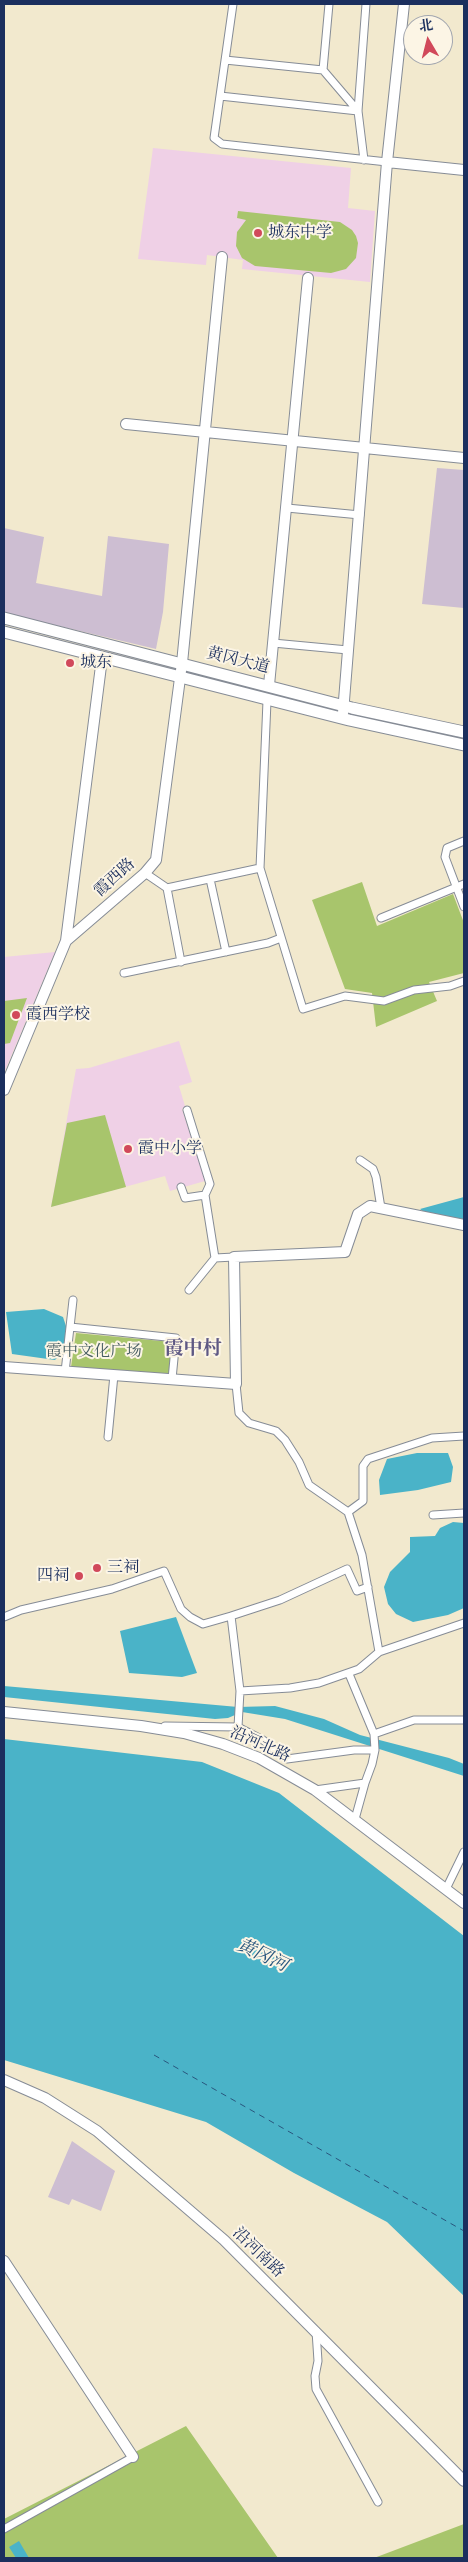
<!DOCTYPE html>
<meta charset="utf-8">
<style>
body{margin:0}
#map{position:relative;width:468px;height:2562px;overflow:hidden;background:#f2e9ce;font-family:"Libre Bodoni","Noto Serif SC",serif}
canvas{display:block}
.frame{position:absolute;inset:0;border:5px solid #1b2f5e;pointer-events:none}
.north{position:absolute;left:403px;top:15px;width:50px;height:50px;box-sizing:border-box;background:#fcf5e5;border:1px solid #a2a6af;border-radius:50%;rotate:352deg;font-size:14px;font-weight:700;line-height:20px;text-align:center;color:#1b2f5e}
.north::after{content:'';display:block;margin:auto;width:18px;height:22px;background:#d1495b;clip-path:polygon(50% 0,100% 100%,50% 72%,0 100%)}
</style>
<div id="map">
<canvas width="468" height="2562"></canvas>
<div class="frame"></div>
<div class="north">北</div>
</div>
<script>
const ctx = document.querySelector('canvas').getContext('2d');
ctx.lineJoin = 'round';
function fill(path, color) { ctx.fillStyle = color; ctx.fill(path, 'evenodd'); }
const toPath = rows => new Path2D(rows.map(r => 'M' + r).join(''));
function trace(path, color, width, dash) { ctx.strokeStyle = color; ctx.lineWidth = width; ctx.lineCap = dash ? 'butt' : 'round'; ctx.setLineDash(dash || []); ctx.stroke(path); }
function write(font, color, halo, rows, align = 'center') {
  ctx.font = font + ' "Libre Bodoni","Noto Serif SC",serif'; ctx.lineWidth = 4; ctx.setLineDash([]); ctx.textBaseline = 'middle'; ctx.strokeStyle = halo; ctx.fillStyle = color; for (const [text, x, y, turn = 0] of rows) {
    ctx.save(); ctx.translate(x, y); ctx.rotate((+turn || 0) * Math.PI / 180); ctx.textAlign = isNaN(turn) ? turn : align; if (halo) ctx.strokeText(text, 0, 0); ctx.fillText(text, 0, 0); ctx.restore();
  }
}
const built = toPath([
 [153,148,351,168,348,208,375,211,370,282,242,269,243,260,207,255,206,265,138,259],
 [55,952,4,1073,4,957],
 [179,1041,192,1082,179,1086,185,1106,182,1109,205,1181,170,1191,165,1176,51,1207,76,1069,89,1068]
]);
const industrial = toPath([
 [437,468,464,470,464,608,422,604],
 [4,528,44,537,36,583,102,596,108,536,169,544,163,612,156,649,4,613],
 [72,2141,115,2171,101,2211,72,2199,69,2205,48,2197]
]);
const green = toPath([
 [238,211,340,222,352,230,356,236,358,243,356,258,346,269,331,273,255,266,242,258,236,246,237,232,246,220,237,218],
 [362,882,377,926,453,894,464,923,464,973,429,982,437,1001,376,1027,372,993,345,989,312,900],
 [27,998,10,1043,4,1044,4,1001],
 [105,1115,126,1187,51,1207,67,1123],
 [76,1333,172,1342,169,1375,71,1367],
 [186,2426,278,2558,4,2558,4,2519],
 [464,2524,464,2558,374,2558]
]);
const water = toPath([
 [464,1197,463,1219,428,1215,420,1209],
 [44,1309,63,1317,67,1329,66,1348,55,1360,12,1354,6,1312],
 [417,1453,448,1453,453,1467,451,1482,418,1490,380,1495,379,1480,387,1459],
 [453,1522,464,1523,464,1608,448,1615,413,1622,396,1614,388,1604,384,1587,390,1572,410,1552,410,1537,435,1536,440,1528],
 [176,1617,197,1673,182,1677,129,1673,120,1631],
 [4,1686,238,1707,275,1706,324,1719,360,1735,449,1758,464,1764,464,1776,285,1719,242,1712,228,1718,215,1719,4,1697],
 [4,1739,202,1762,279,1793,464,1936,464,2296,387,2222,294,2173,206,2122,4,2060],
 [19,2541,29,2558,16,2558,9,2547]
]);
const ferry = toPath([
 [154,2055,464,2231]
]);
const street = toPath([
 [233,4,214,138,222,144,387,162],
 [225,60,323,70,358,111],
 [323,70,329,4],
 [220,96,358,111,364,160],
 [358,111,366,4],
 [287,508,360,515],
 [273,643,348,650],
 [267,701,260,868,303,1009,345,996,384,1001,414,990,450,986,464,981],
 [464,841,447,848,445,857,464,907],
 [145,873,167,888,260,868],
 [210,879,226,952],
 [167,888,181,962],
 [381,918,464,884],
 [124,973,268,943,281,938],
 [187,1110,210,1184,205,1195,215,1258,234,1257],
 [360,1160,373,1169,376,1177,381,1208],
 [181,1187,185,1198,205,1195],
 [189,1290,215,1258],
 [70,1327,176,1338,172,1379],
 [65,1372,73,1300],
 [236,1384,239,1413,249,1423,276,1431,285,1440,299,1462,309,1485,348,1512,362,1555,379,1652,359,1669,319,1683,290,1688,240,1691],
 [108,1437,114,1375],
 [348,1512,363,1501,363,1466,368,1459,432,1438,464,1436],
 [433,1515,464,1513],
 [231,1616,280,1600,347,1569,357,1591,368,1587],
 [4,1617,21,1610,112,1589,164,1571,181,1609,190,1617,203,1624,231,1616,240,1691,238,1727,165,1726],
 [379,1652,464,1623],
 [238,1727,263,1740,287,1759,354,1750,375,1750],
 [374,1734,414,1720,464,1720],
 [315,1790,365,1783,372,1764,375,1750,374,1734,349,1674],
 [355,1819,365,1783],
 [446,1889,464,1852],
 [316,2331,318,2361,315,2376,316,2389,378,2502],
 [4,2529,133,2457]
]);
const secondary = toPath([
 [387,162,464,170],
 [126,424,464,458],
 [269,685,308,278],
 [343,713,387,162,404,4],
 [66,941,102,658],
 [4,1090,66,941,145,873,156,860,182,663,222,257],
 [4,1367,236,1384,234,1257,345,1252,358,1214,370,1206,464,1225],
 [4,1712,141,1726,184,1733,223,1744,259,1758,315,1790,464,1903],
 [4,2080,45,2098,97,2131,224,2240,464,2481],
 [4,2261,133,2457]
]);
const primary = toPath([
 [4,618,352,708,464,732],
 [4,632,349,720,464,745]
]);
const markers = [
 [258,233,5,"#d1495b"],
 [70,663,5,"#d1495b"],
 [16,1015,5,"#d1495b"],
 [128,1149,5,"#d1495b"],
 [97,1568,5,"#d1495b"],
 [79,1576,5,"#d1495b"]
];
const poiNames = [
 ["城东中学",268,233],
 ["城东",80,663],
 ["霞西学校",26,1015],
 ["霞中小学",138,1149],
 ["三祠",107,1568],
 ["四祠",69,1576,"right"]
];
const streetNames = [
 ["黄冈大道",238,661,14],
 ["霞西路",115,878,-42],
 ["沿河北路",260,1745,24],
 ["沿河南路",258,2253,44]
];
const parkNames = [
 ["霞中文化广场",94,1352]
];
const waterNames = [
 ["黄冈河",262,1956,25]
];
const quarterNames = [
 ["霞中村",193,1349]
];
fill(built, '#efd0e6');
fill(industrial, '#cdbed2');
fill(green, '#a8c56c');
fill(water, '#4ab3c8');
trace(ferry, '#29577e', 1, [6, 5]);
trace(street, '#868c96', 9);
trace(secondary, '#868c96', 12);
trace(primary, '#868c96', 13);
trace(street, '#fff', 7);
trace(secondary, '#fff', 10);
trace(primary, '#fff', 11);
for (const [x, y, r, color] of markers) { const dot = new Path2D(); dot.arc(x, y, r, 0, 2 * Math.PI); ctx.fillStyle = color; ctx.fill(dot); trace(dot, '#fcf5e5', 2); }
write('16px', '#1b2f5e', '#fcf5e5', poiNames, 'left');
write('16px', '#1b2f5e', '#fcf5e5', streetNames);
write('16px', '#455c62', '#fcf5e5', parkNames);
write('italic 18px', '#29577e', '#fcf5e5', waterNames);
write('bold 19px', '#5e5884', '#fcf5e5', quarterNames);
</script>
